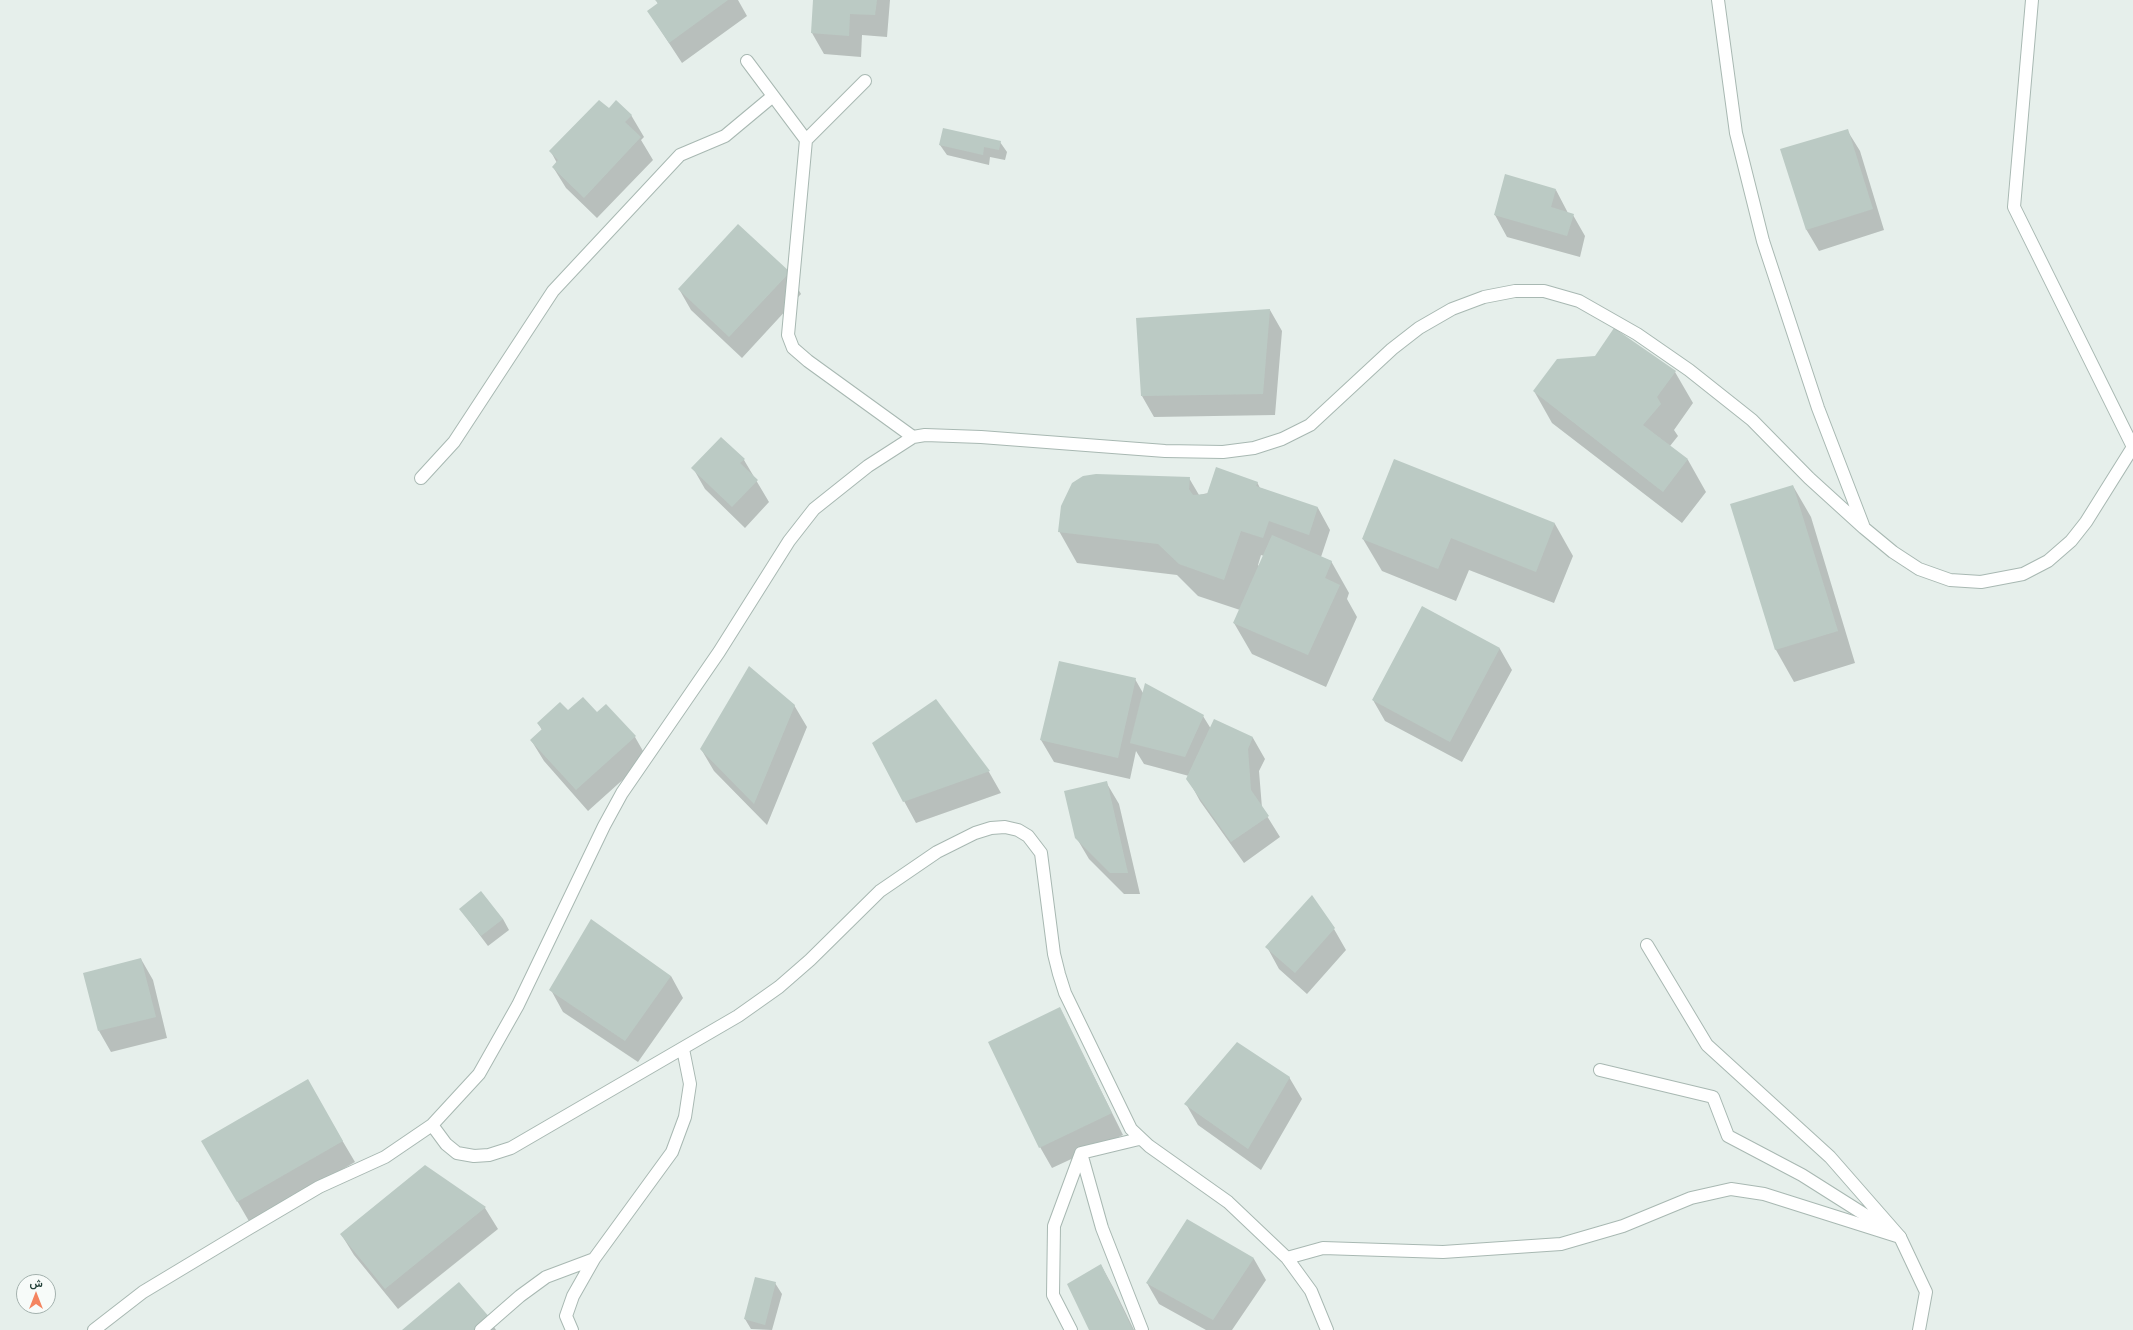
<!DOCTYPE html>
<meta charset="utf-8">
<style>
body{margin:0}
#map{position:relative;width:2133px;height:1330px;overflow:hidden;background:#e6efeb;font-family:"PT Sans",Vazirmatn,sans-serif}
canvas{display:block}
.north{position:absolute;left:16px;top:1274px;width:40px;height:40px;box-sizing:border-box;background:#f7fbf9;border:1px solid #a3b1ad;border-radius:50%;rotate:0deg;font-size:11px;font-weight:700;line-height:16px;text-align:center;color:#24423a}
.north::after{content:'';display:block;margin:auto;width:14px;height:18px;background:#f4845f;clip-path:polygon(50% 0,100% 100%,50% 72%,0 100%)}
</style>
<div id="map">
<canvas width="2133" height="1330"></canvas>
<div class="north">ش</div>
</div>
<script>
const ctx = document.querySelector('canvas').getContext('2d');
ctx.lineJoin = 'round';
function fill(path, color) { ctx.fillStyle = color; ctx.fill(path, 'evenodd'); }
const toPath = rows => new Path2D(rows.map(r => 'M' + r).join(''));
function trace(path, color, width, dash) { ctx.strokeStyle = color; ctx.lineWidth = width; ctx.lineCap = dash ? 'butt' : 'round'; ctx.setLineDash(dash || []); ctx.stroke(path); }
const shadow = toPath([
 [656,0,738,0,747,16,682,63,648,11,658,4],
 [814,0,890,0,887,37,862,35,861,57,824,54,812,33],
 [609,110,631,115,644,137,641,140,653,160,597,218,566,188,553,167,557,163,551,152],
 [1847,130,1860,151,1884,230,1819,251,1806,229],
 [1000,142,1007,152,1005,160,990,157,989,165,947,155,940,145],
 [1556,190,1568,213,1573,215,1585,236,1580,257,1507,237,1495,215],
 [789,273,801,294,742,358,691,310,679,289],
 [1270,310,1282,331,1275,415,1154,417,1142,396],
 [1596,357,1675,372,1693,403,1674,430,1678,436,1670,446,1688,460,1706,492,1682,523,1552,423,1534,391],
 [721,438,744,460,769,502,745,528,705,489,693,468],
 [1395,461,1555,524,1573,556,1554,603,1469,570,1456,601,1382,571,1363,539],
 [1189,478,1199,495,1257,482,1260,488,1318,508,1330,530,1321,557,1331,561,1349,593,1347,599,1357,617,1326,687,1252,654,1234,623,1240,610,1198,596,1177,575,1077,563,1059,531],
 [1261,555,1264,556,1259,566,1258,565],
 [1793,486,1811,517,1855,663,1794,682,1776,650,1731,505],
 [1423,608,1500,649,1512,670,1462,762,1385,721,1373,700],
 [1135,679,1143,693,1203,716,1211,729,1215,721,1253,738,1265,759,1259,771,1262,808,1280,837,1244,863,1200,801,1188,779,1189,776,1144,764,1136,751,1130,779,1054,762,1041,740],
 [936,700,989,772,1001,793,916,823,904,801],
 [606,705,635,737,647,758,588,811,544,761,531,740,542,730,538,723,568,711,596,714],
 [794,705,807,727,767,825,714,771,701,749],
 [1106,782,1119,804,1140,894,1124,894,1089,859,1076,837],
 [460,909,503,919,509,930,488,946],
 [1334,929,1346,950,1307,994,1279,969,1267,947],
 [141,959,153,980,167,1038,111,1052,99,1031],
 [671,976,683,998,638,1062,563,1012,551,990],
 [1060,1008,1123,1135,1052,1168,1040,1147],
 [1289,1077,1302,1099,1261,1170,1198,1125,1186,1104],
 [307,1081,355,1162,250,1223,203,1142],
 [425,1167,485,1208,498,1229,398,1309,354,1255,341,1234],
 [1187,1220,1254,1259,1266,1280,1232,1330,1206,1330,1159,1304,1147,1283],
 [1101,1265,1113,1287,1134,1330,1091,1330],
 [775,1283,782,1294,772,1330,751,1329,745,1319],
 [490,1320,496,1330,404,1330]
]);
const building = toPath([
 [655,0,728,0,669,43,647,11,658,3],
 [813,0,877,0,875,15,850,14,849,36,811,33],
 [599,100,609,108,616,100,632,115,625,122,641,137,584,198,552,167,558,160,549,151],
 [943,128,1001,141,999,150,984,147,983,155,939,145],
 [1848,129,1873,209,1806,230,1780,149],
 [1505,174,1556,189,1551,207,1574,214,1567,236,1494,215],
 [738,224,790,272,729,337,678,289],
 [1270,309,1263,394,1141,396,1136,318],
 [1614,328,1676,371,1657,397,1661,404,1643,425,1688,459,1663,492,1533,391,1557,359,1595,356],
 [721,437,745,459,740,463,758,480,732,507,691,468],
 [1394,459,1555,523,1536,572,1451,538,1438,569,1362,539],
 [1216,467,1258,482,1256,486,1318,507,1309,535,1269,521,1263,538,1241,531,1224,580,1179,564,1158,544,1058,532,1061,506,1072,483,1083,476,1096,474,1190,477,1189,489,1193,495,1207,494],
 [1793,485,1838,631,1775,650,1730,504],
 [1272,535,1332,561,1325,578,1340,585,1308,655,1233,623],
 [1422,606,1500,648,1450,742,1372,700],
 [1059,661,1136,678,1118,758,1040,740],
 [749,666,795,705,754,804,700,749],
 [1145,683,1204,715,1185,757,1130,743],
 [583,697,597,712,606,704,636,736,576,790,530,740,542,729,537,723,560,702,568,710],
 [936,699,990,771,903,802,872,743],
 [1214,719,1253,737,1248,749,1251,790,1269,816,1231,842,1186,779],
 [1107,781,1128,873,1110,873,1075,838,1064,791],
 [481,891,503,919,481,936,459,909],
 [1312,895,1335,928,1295,973,1265,947],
 [591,919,671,976,625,1041,549,990],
 [141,958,156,1017,98,1031,83,973],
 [1060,1007,1112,1113,1039,1148,988,1042],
 [1237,1042,1290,1077,1248,1149,1184,1104],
 [308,1079,343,1141,237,1202,201,1141],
 [425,1165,486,1207,385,1289,340,1234],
 [1187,1219,1254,1258,1213,1320,1146,1283],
 [1101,1264,1133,1330,1089,1330,1067,1284],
 [755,1277,776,1282,765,1325,744,1319],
 [459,1282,491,1319,478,1330,402,1330]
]);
const lane = toPath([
 [2032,0,2014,207,2133,447],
 [1647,945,1707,1045,1830,1157,1900,1237],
 [1600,1070,1713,1097,1728,1136,1802,1175,1889,1230]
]);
const street = toPath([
 [1718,0,1736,133,1763,241,1818,408,1863,525],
 [747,61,806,140],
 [865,81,806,140,788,335,793,348,808,361,913,437],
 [421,478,454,442,553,291,680,155,725,136,773,96],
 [432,1125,446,1144,457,1153,474,1156,489,1155,511,1148,738,1016,779,987,810,960,880,891,937,852,975,833,991,828,1005,827,1018,830,1028,836,1041,853,1054,954,1059,974,1065,993,1131,1129,1149,1146,1228,1202,1287,1258,1311,1291,1327,1330],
 [1139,1139,1081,1153,1102,1228,1142,1330],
 [1287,1258,1323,1248,1443,1252,1561,1244,1623,1226,1691,1198,1731,1189,1764,1194,1900,1237,1926,1292,1919,1330],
 [94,1330,143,1292,246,1230,319,1187,385,1157,432,1125,479,1074,518,1005,604,826,622,793,719,652,789,541,814,509,868,466,913,437,925,435,981,437,1165,451,1223,452,1254,448,1282,439,1310,425,1392,349,1419,328,1452,309,1484,297,1515,291,1544,291,1579,301,1637,334,1689,370,1752,420,1809,478,1864,528,1893,552,1919,569,1950,580,1981,582,2023,574,2048,561,2071,541,2086,522,2133,447],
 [481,1330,520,1296,546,1277,594,1259],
 [572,1330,566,1316,573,1296,594,1259,672,1152,685,1117,690,1084,683,1049],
 [1071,1330,1053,1295,1054,1226,1081,1153]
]);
fill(shadow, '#0003');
fill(building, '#bbcac4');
trace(lane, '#a8b8b2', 14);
trace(street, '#a8b8b2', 14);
trace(lane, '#fff', 12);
trace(street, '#fff', 12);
</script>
